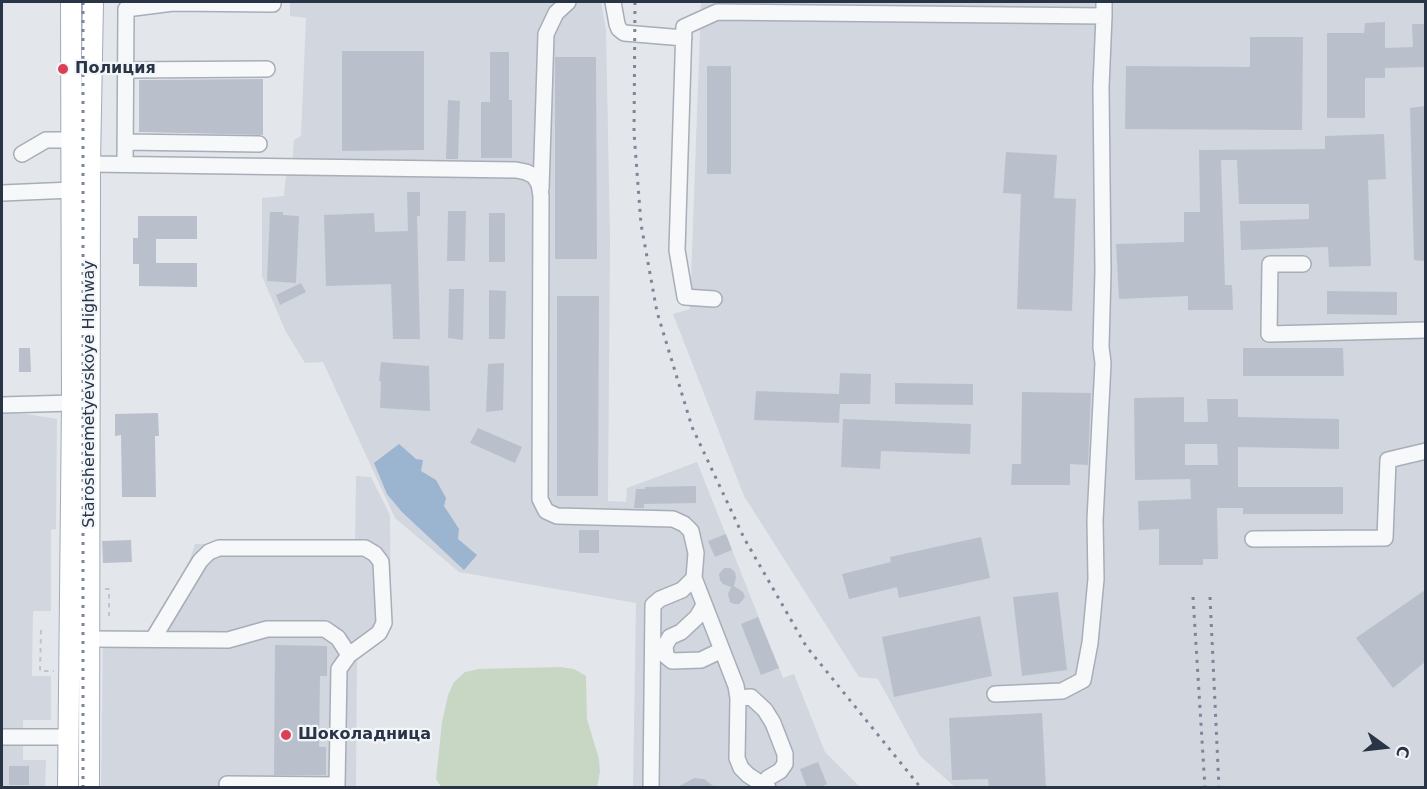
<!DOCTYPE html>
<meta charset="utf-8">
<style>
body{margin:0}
#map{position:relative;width:1427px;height:789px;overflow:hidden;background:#e3e7ec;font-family:"DejaVu Sans",sans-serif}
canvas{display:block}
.frame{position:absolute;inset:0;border:3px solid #293446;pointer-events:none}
.north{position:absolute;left:1355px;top:717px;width:60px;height:60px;-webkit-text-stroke:4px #f3f6f9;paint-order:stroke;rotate:105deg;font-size:16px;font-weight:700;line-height:24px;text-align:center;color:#293446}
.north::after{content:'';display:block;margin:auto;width:21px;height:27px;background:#293446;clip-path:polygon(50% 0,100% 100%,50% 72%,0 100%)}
</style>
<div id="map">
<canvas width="1427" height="789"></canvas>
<div class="frame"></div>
<div class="north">С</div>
</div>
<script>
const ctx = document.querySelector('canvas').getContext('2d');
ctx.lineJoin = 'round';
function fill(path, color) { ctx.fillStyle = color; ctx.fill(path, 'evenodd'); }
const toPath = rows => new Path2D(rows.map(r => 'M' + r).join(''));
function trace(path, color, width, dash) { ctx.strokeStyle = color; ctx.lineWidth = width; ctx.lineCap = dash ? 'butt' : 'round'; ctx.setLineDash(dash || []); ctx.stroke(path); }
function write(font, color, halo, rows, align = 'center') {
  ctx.font = font + ' "DejaVu Sans",sans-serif'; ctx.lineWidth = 4.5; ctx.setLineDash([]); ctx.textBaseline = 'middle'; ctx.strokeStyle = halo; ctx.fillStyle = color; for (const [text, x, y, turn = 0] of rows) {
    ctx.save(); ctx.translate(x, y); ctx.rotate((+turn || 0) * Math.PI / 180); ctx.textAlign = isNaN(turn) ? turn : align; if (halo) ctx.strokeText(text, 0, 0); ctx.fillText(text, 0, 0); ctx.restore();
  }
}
const built = toPath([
 [290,2,601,2,606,30,610,239,608,501,626,502,627,488,697,462,783,678,794,674,825,752,860,787,633,787,636,603,459,572,395,518,323,362,305,363,285,330,262,276,262,198,284,196,287,165,292,165,294,140,301,136,306,18,290,16],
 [701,2,1425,2,1425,787,955,787,920,756,878,679,859,677,744,496,673,314,690,309],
 [2,413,26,414,57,419,56,529,51,530,51,611,33,611,32,676,51,676,51,720,23,720,23,760,46,760,45,787,2,788],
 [356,476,371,477,390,515,391,626,357,658,356,787,101,788,103,635,146,634,155,627,187,569,195,544,355,546]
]);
const green = toPath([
 [560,667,574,669,586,676,587,719,599,759,600,772,597,787,441,787,436,779,442,722,448,695,454,682,465,672,479,669]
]);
const water = toPath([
 [399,444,416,459,423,460,421,471,436,480,446,498,444,506,459,529,458,539,477,555,464,570,402,512,387,494,374,463]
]);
const building = toPath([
 [1385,22,1385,48,1413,47,1412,24,1425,24,1425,67,1385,68,1385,78,1365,78,1365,118,1327,118,1327,33,1364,33,1365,23],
 [1250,37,1303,37,1302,130,1125,129,1126,66,1250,67],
 [342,51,424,51,424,150,342,151],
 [490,52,509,52,509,100,512,100,512,158,481,158,481,102,490,102],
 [555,57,596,57,597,259,555,259],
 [707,66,731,66,731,174,707,174],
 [263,79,263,135,139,132,139,80],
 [448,100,460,101,458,159,446,159],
 [1425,106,1425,261,1414,260,1410,108],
 [1384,134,1386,179,1368,180,1371,266,1329,267,1328,247,1241,250,1240,221,1309,219,1309,204,1239,204,1237,160,1221,160,1225,285,1232,285,1233,310,1188,310,1188,296,1119,299,1116,244,1184,242,1184,212,1200,212,1199,150,1325,149,1325,136],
 [1006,152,1057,155,1054,198,1076,199,1072,311,1017,309,1021,194,1003,193],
 [407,192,420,192,420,216,417,216,420,339,393,339,391,284,326,286,324,215,374,213,375,232,408,231],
 [448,211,466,211,465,261,447,261],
 [270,212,283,212,283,215,299,216,296,283,267,281],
 [489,213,505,213,505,262,489,262],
 [138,216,197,216,197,239,156,239,156,263,197,263,197,287,139,286,139,264,133,264,133,238,138,238],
 [301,283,306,292,280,305,276,295],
 [449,289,464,289,463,340,448,338],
 [489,290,506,291,505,339,489,339],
 [1327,291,1397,292,1397,315,1327,314],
 [557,296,599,296,598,496,557,496],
 [19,348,30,348,31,372,19,372],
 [1243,348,1343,348,1344,376,1243,376],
 [381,362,429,366,430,411,380,408,381,381,379,381],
 [504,363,503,410,486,412,488,364],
 [840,373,871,374,870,404,840,404,839,423,754,420,756,391,839,394],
 [895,383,973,384,973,405,895,404],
 [1022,392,1091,393,1088,465,1070,464,1070,485,1011,485,1012,464,1021,464],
 [1184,397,1184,422,1208,422,1207,399,1238,399,1238,417,1339,419,1339,449,1238,447,1238,487,1343,487,1343,514,1243,514,1243,508,1217,508,1218,559,1203,559,1203,565,1159,565,1159,529,1139,530,1138,501,1191,499,1190,479,1135,480,1134,398],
 [1185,444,1217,444,1218,465,1185,465],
 [158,413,159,436,155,436,156,497,122,497,121,435,115,436,115,414],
 [843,419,971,424,970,454,881,451,880,469,841,467],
 [478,428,522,447,515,463,470,443],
 [696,486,696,503,644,504,644,508,634,508,636,489,645,489,645,487],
 [579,530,599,530,599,553,579,553],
 [726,534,732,550,715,557,708,541],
 [981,537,990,578,899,598,897,587,849,599,842,574,891,562,890,557],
 [131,540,132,562,103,563,102,541],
 [724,568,730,568,735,572,736,577,734,586,743,592,745,597,739,604,734,604,730,602,728,594,731,587,723,584,720,580,719,574],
 [1425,590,1425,662,1393,688,1356,638],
 [1058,592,1067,670,1022,676,1013,597],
 [980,616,992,676,894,697,882,637],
 [758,617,779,668,761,675,741,624],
 [275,645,327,646,327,676,320,676,319,747,326,747,326,775,274,775],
 [1042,713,1046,788,989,788,988,779,952,780,949,718],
 [818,762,827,784,818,788,807,788,800,769],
 [9,766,29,766,29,785,9,785],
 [694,778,704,779,716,788,676,788]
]);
const path = toPath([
 [105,589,109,589,109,616],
 [41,630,40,671,54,671]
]);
const minor = toPath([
 [613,2,617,24,619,29,624,33,684,38],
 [125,70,267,69],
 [125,142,259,144],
 [22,154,46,140,72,140],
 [90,164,516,170,526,172,534,176,539,184,541,196,540,499,546,511,557,516,673,519,684,524,691,531,696,553,694,578,736,686,738,698,737,758,741,768,748,775,768,788],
 [125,164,126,9,173,3,273,4],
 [541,189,546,34,556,13,568,2],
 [2,193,72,190],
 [1303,264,1270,264,1269,334,1426,330],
 [714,299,685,297,677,250,684,27,717,12,1104,16,1104,2],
 [2,405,72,403],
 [1253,539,1385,538,1388,460,1426,451],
 [704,605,697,617,681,632,670,637,665,646,666,656,672,661,701,660,722,650],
 [90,639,228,640,267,629,325,629,338,638,349,655],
 [153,639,200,561,209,552,219,548,365,548,375,554,381,562,384,623,379,633,349,655,339,669,337,785,227,784],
 [995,694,1062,691,1083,680,1090,643,1096,579,1095,520,1103,363,1101,347,1103,271,1101,87,1104,16],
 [738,698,751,697,765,710,773,723,785,754,785,764,780,771,768,778,763,784],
 [2,737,69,737],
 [651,788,653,605,660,599,682,590,694,578]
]);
const major = toPath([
 [68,788,72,403,71,2],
 [89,788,90,164,93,2]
]);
const rail = toPath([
 [635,2,634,133,641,224,657,312,692,427,744,538,806,646,921,788],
 [1193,597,1205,788],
 [1210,597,1219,788],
 [83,788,83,2]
]);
const markers = [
 [63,69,6,"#db3f56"],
 [286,735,6,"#db3f56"]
];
const poiNames = [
 ["Полиция",75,69],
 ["Шоколадница",298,735]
];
const streetNames = [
 ["Starosheremetyevskoye Highway",90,394,-90]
];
fill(built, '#d1d6df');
fill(green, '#c8d7c3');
fill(water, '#9bb4cf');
fill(building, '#bac0cb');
trace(minor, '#a7aeb7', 18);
trace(major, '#a1abb9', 22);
trace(path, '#c1c5cb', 2, [4.5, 4.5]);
trace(minor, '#f6f8fa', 15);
trace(major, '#fff', 20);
trace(rail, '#7b8698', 3, [3, 6]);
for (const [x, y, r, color] of markers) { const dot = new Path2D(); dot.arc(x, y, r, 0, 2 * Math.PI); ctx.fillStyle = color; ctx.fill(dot); trace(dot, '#f3f6f9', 2); }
write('bold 16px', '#293446', '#f3f6f9', poiNames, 'left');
write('16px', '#293446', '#f3f6f9', streetNames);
</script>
